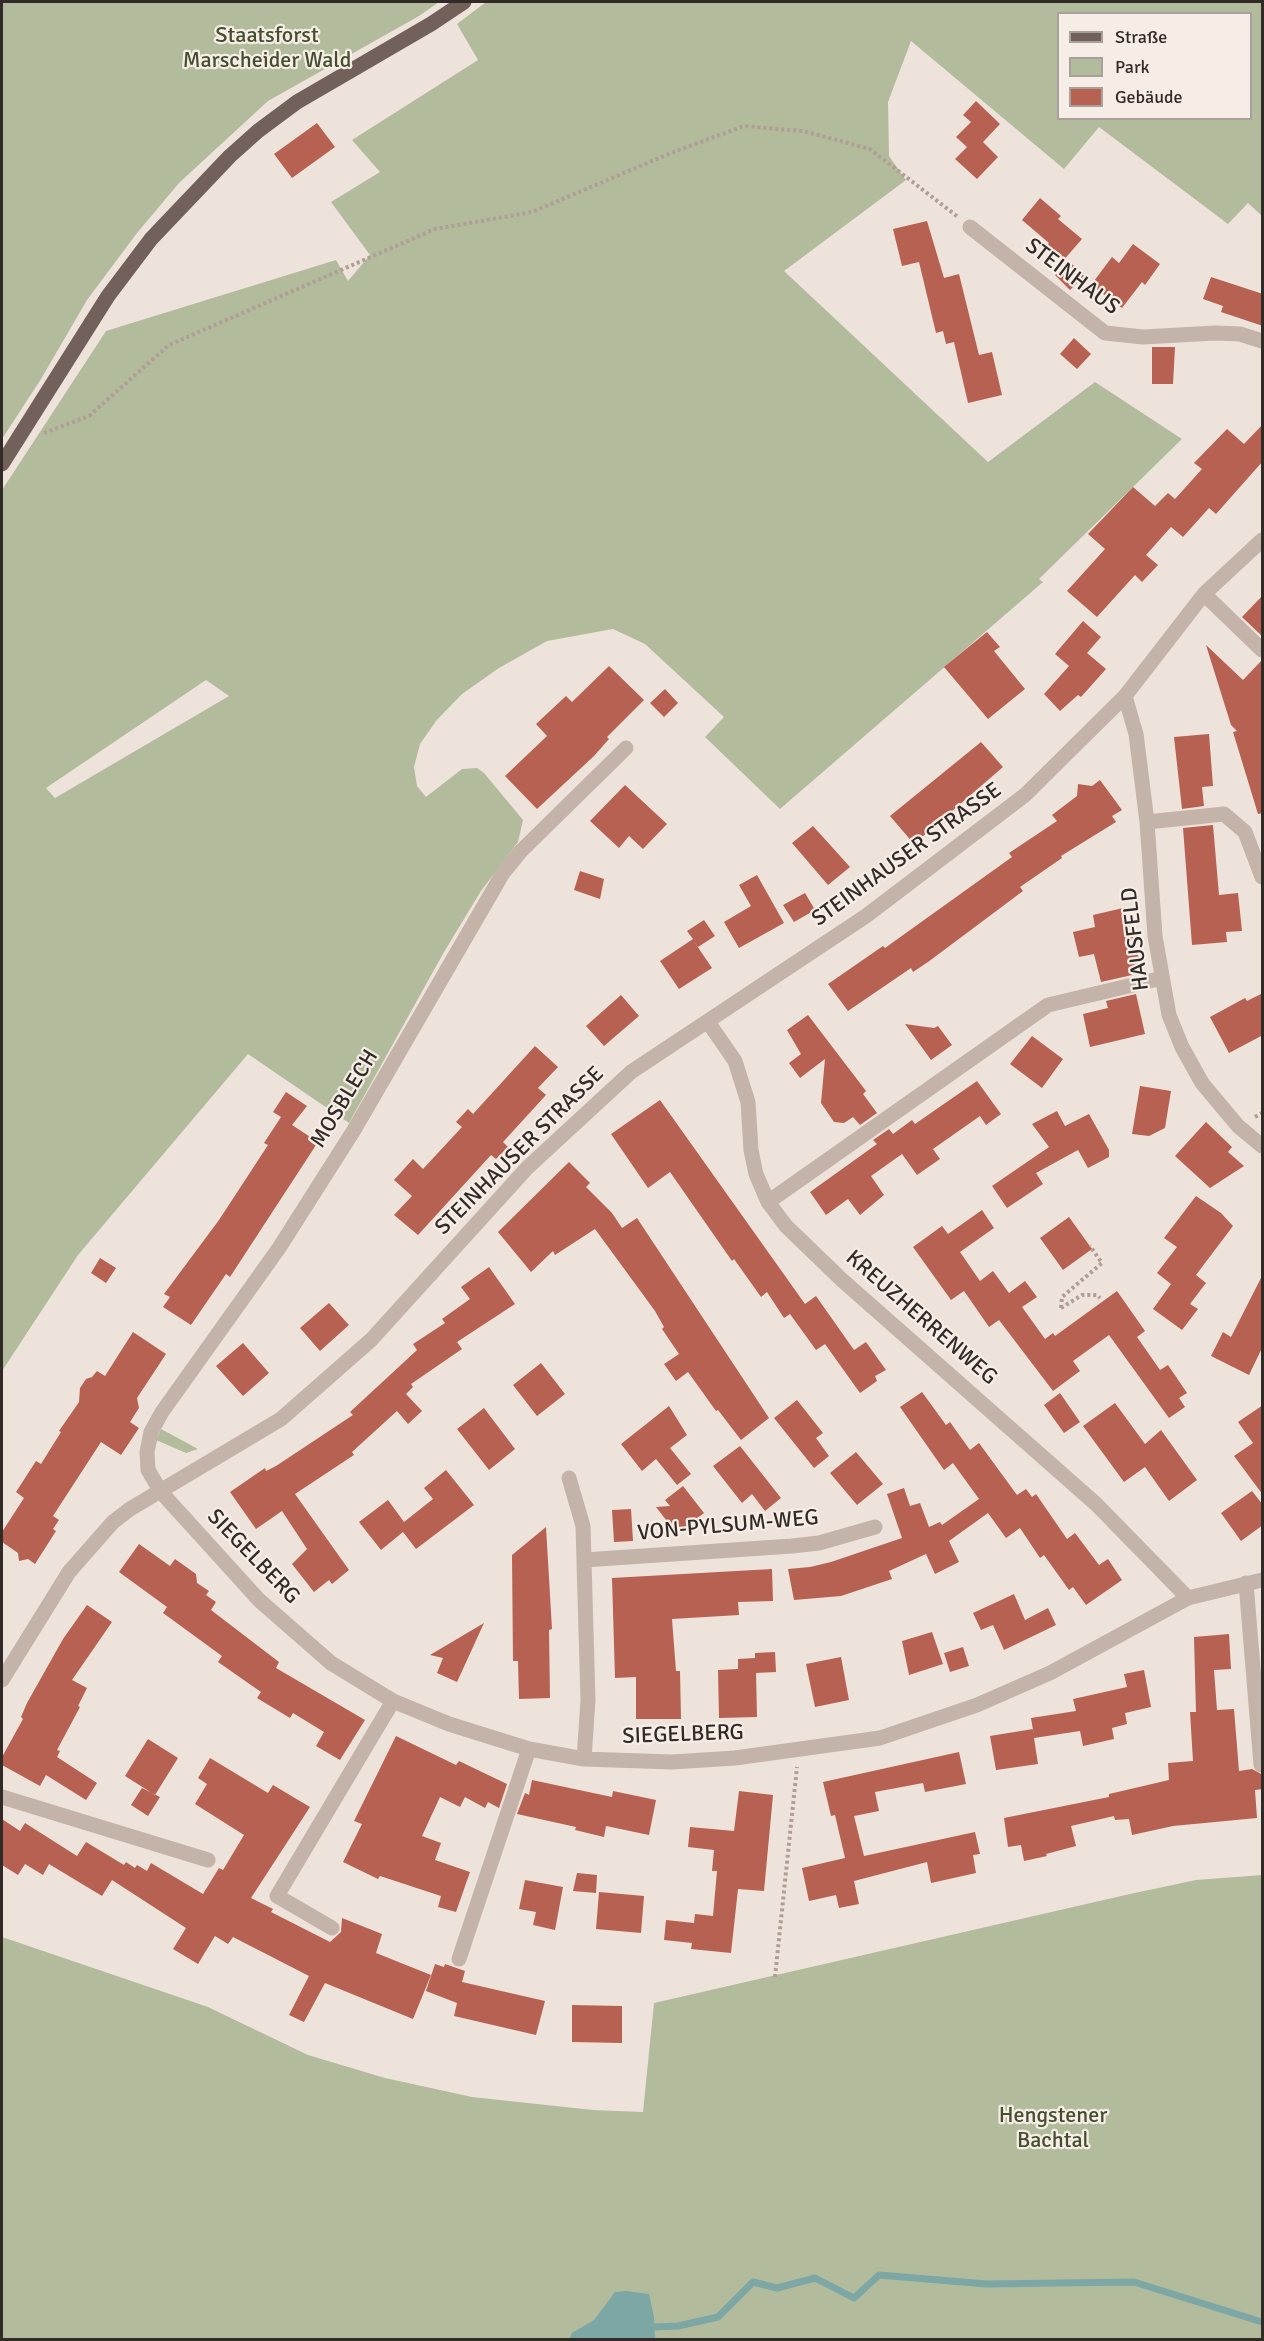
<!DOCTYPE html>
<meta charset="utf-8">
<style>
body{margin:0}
#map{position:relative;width:1264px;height:2341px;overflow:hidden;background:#eee3db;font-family:Signika,sans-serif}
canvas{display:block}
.frame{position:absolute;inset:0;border:3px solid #322a27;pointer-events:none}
.legend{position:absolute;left:1057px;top:12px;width:195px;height:108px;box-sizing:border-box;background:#f6eee6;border:2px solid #a8a09a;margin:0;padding:8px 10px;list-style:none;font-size:18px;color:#322a27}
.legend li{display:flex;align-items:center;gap:12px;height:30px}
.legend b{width:30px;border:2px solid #a8a09a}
</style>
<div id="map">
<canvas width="1264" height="2341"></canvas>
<div class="frame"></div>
<ul class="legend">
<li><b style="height:8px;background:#72605a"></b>Straße</li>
<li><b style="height:16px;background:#b3bb9d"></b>Park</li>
<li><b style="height:16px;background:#b66151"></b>Gebäude</li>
</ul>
</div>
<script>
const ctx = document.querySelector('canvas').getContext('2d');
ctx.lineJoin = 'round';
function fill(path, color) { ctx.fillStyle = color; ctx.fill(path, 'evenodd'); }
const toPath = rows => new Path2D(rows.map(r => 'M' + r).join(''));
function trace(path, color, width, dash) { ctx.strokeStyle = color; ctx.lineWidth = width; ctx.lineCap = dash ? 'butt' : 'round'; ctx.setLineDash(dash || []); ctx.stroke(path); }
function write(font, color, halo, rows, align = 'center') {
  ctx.font = font + ' Signika,sans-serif'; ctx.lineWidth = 4.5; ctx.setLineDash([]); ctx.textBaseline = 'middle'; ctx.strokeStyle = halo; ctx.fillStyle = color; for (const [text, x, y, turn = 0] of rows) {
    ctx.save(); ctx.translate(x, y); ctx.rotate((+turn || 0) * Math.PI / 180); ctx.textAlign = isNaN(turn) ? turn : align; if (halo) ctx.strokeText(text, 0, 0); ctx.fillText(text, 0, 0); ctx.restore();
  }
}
const green = toPath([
 [2,2,439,2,419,16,268,101,179,183,137,233,87,300,41,379,2,439],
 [486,2,1262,2,1262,216,1248,203,1228,224,1099,127,1064,169,911,41,888,102,889,156,906,180,784,271,988,462,1095,382,1182,439,1039,579,1043,582,780,809,705,737,724,717,645,644,613,629,547,641,499,668,462,694,436,721,420,744,414,767,417,786,426,797,462,769,477,768,484,773,523,820,518,842,481,891,444,952,349,1123,248,1054,78,1255,2,1371,2,490,106,331,336,260,348,281,370,255,331,202,380,172,352,140,478,60,457,24],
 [1058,14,1250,14,1250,118,1058,118],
 [206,680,229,696,55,798,46,788],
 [161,1429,198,1449,186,1453,156,1440],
 [1262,1875,1262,2339,2,2340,2,1937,208,2007,308,2055,385,2078,472,2097,593,2110,643,2112,654,2003,1130,1894,1196,1880]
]);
const water = toPath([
 [626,2291,649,2294,654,2317,655,2339,569,2339,572,2333,594,2320,615,2292]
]);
const stream = toPath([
 [654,2327,678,2326,718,2317,753,2282,777,2288,815,2278,854,2298,879,2275,987,2284,1134,2282,1262,2322]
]);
const building = toPath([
 [976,101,1000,124,983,142,998,157,977,179,955,159,967,147,956,137,971,122,963,115],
 [317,123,335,147,292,178,274,154],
 [1040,198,1061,216,1058,219,1082,239,1062,262,1045,248,1049,243,1022,220],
 [927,221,944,278,959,274,979,355,992,352,1002,395,968,403,954,342,946,344,943,331,936,333,919,262,902,266,893,229],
 [1133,244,1160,264,1145,285,1142,282,1122,308,1091,285,1112,257,1119,263],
 [1069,261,1084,276,1070,290,1055,275],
 [1211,277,1263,294,1263,326,1221,312,1223,306,1203,299],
 [1074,338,1091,354,1077,369,1060,354],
 [1152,347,1175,347,1173,384,1152,384],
 [1263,424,1263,461,1216,514,1209,508,1183,537,1171,527,1146,555,1158,565,1142,582,1135,575,1097,617,1067,591,1105,549,1088,534,1133,487,1155,506,1168,493,1175,499,1202,469,1194,463,1227,429,1244,444],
 [1263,595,1263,637,1242,617],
 [1083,621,1101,637,1087,653,1106,669,1081,697,1078,695,1060,711,1044,694,1069,666,1055,654],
 [987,632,1000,647,994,651,1025,689,988,719,944,667],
 [1206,645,1243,680,1263,659,1263,813,1258,814,1233,732,1237,731,1231,725],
 [609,666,644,700,607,737,609,739,594,756,537,809,505,776,547,736,536,724,566,696,572,702],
 [665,689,678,703,664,717,650,703],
 [1209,734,1213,786,1202,787,1204,806,1182,809,1174,737],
 [981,742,1003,767,914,844,890,816],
 [1100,780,1122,810,1112,816,1116,822,1061,856,1062,858,1020,887,1023,891,928,962,913,972,911,968,848,1011,828,984,883,946,885,948,1012,857,1009,853,1057,821,1052,815,1077,796,1078,784,1092,786],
 [625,785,667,824,643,849,629,836,619,848,590,821],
 [1213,825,1219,895,1238,893,1242,931,1226,932,1227,942,1192,945,1183,828],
 [813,826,850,867,828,885,792,843],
 [580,871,604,879,600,899,574,890],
 [757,875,784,923,739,948,724,922,751,906,739,885],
 [805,893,815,910,794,922,783,905],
 [1123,908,1127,924,1131,923,1141,969,1131,972,1132,975,1101,982,1094,954,1079,957,1073,932,1095,927,1093,915],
 [704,920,715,936,698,947,693,940,712,968,679,989,660,961,693,939,687,931],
 [1263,993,1263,1035,1229,1053,1210,1017,1245,998,1247,1001],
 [1136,994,1145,1034,1090,1047,1083,1014,1108,1008,1106,1001],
 [621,995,639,1016,604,1046,586,1026],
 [808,1015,866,1091,863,1094,877,1113,860,1125,853,1117,844,1123,834,1122,821,1103,825,1059,800,1078,789,1063,801,1054,787,1030],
 [905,1024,934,1028,938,1026,952,1045,931,1060],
 [1032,1036,1063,1059,1042,1088,1010,1064],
 [535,1046,558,1067,538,1088,546,1095,503,1142,508,1147,496,1159,491,1155,418,1235,394,1215,412,1196,394,1180,413,1159,423,1169,462,1127,456,1122,468,1109,473,1114],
 [977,1081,1001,1114,986,1125,980,1116,933,1149,940,1159,917,1175,902,1154,871,1176,884,1195,860,1215,848,1199,826,1215,810,1192,877,1144,873,1140,889,1129,893,1134,912,1120,915,1124],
 [1140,1086,1171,1091,1165,1128,1149,1136,1132,1134],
 [286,1092,307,1106,292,1125,318,1142,230,1277,226,1274,191,1325,163,1307,170,1297,164,1294,219,1220,268,1145,264,1143,281,1117,273,1112],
 [660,1100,805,1304,816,1296,854,1350,866,1342,886,1370,875,1376,877,1381,860,1393,825,1344,816,1350,790,1314,784,1318,767,1292,761,1297,734,1259,732,1261,670,1172,648,1188,611,1134],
 [1057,1111,1065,1126,1089,1114,1109,1150,1109,1157,1088,1168,1078,1150,1036,1173,1043,1184,1007,1208,992,1186,1049,1147,1032,1124],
 [1206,1122,1232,1147,1228,1152,1244,1166,1210,1188,1175,1156],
 [569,1162,590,1183,586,1187,612,1213,622,1228,637,1218,769,1418,741,1440,718,1410,716,1411,688,1372,676,1381,664,1364,679,1354,662,1329,664,1327,655,1311,595,1229,555,1255,553,1251,531,1272,498,1232],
 [1196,1196,1221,1213,1233,1226,1196,1275,1206,1283,1190,1304,1198,1309,1182,1330,1153,1309,1171,1284,1157,1273,1177,1247,1164,1238],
 [982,1210,994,1228,960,1252,980,1281,993,1271,1009,1293,1025,1281,1037,1297,1022,1307,1045,1339,1053,1333,1055,1336,1117,1291,1145,1331,1137,1337,1160,1370,1168,1365,1187,1393,1179,1398,1185,1407,1169,1418,1109,1335,1073,1361,1080,1371,1053,1391,999,1320,989,1327,964,1291,951,1300,913,1247,942,1226,948,1234],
 [1069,1217,1092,1249,1063,1270,1040,1238],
 [100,1258,116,1268,106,1283,91,1273],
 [489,1267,515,1304,457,1342,462,1349,411,1384,413,1387,406,1394,422,1411,408,1424,397,1411,352,1452,354,1455,295,1494,349,1570,332,1584,329,1580,314,1592,292,1564,307,1549,282,1511,256,1529,230,1492,265,1468,266,1471,276,1466,353,1415,350,1412,417,1350,413,1344,445,1323,442,1319,470,1299,461,1287],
 [1263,1274,1263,1346,1249,1375,1211,1356,1223,1332,1231,1337],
 [329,1303,349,1325,320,1351,300,1328],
 [133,1332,166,1354,137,1398,139,1408,130,1422,139,1428,121,1455,101,1442,53,1516,59,1520,53,1529,56,1531,35,1564,28,1559,19,1561,18,1553,2,1542,2,1532,24,1498,16,1492,36,1461,41,1464,61,1432,59,1431,79,1402,80,1388,86,1379,92,1377,97,1371,105,1376],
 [243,1343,269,1373,243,1396,216,1366],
 [541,1363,565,1394,537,1416,513,1385],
 [922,1392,946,1425,950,1422,970,1450,979,1443,1017,1495,1026,1489,1032,1497,1036,1494,1067,1539,1075,1533,1099,1565,1108,1559,1122,1580,1086,1605,1073,1587,1069,1590,1044,1555,1040,1558,1020,1528,1006,1538,988,1513,949,1541,959,1562,935,1574,926,1554,889,1571,892,1579,841,1596,794,1600,788,1569,810,1567,831,1562,902,1538,887,1494,904,1488,910,1506,920,1503,929,1527,940,1522,942,1525,979,1499,953,1463,944,1470,900,1407],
 [1060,1393,1080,1422,1064,1433,1044,1405],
 [797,1400,823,1433,816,1438,829,1456,814,1468,774,1418],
 [1115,1403,1145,1444,1161,1430,1197,1480,1169,1501,1145,1467,1124,1482,1083,1426],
 [1263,1405,1263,1495,1234,1456,1253,1443,1238,1422],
 [669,1406,687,1435,670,1448,691,1474,677,1485,656,1459,642,1471,621,1444],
 [484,1408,515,1449,489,1470,457,1429],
 [740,1446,781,1498,765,1511,752,1494,742,1503,713,1466],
 [856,1452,883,1484,857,1505,830,1473],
 [446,1470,474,1505,416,1549,403,1532,381,1550,359,1522,388,1500,404,1522,433,1499,424,1488],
 [683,1486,704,1513,677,1534,656,1507,670,1506,665,1500],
 [1252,1491,1263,1505,1263,1525,1241,1541,1221,1513],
 [631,1509,633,1541,614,1542,612,1510],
 [546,1527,552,1629,549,1630,550,1698,519,1699,518,1661,513,1661,512,1555],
 [139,1544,170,1566,175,1559,196,1574,197,1583,209,1591,206,1595,216,1602,211,1610,279,1662,276,1668,365,1720,340,1760,316,1746,324,1732,293,1713,290,1718,257,1698,261,1692,218,1662,222,1656,163,1613,167,1607,119,1572],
 [772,1569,773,1601,738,1602,739,1615,672,1619,676,1671,680,1671,681,1719,636,1719,636,1677,615,1678,612,1578],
 [1014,1594,1025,1620,1048,1608,1056,1625,1004,1650,993,1625,981,1630,973,1613],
 [87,1605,112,1622,72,1680,87,1688,78,1706,80,1707,57,1750,60,1751,57,1757,97,1783,86,1800,46,1775,40,1786,2,1765,2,1757,23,1719,21,1717,27,1703,63,1639],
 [484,1623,457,1682,437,1673,443,1658,430,1655],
 [932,1632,943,1664,909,1675,902,1641],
 [1229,1634,1231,1669,1214,1670,1217,1710,1234,1709,1239,1771,1252,1769,1263,1775,1263,1789,1255,1790,1257,1818,1173,1826,1132,1835,1129,1819,1115,1820,1114,1816,1071,1826,1076,1846,1046,1854,1047,1856,1024,1861,1021,1845,1008,1847,1004,1818,1109,1797,1109,1794,1169,1780,1168,1763,1193,1761,1190,1712,1196,1712,1194,1637],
 [963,1647,969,1666,950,1672,944,1653],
 [775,1652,776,1672,756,1673,756,1671,757,1717,719,1718,718,1670,738,1669,738,1659,755,1658,755,1653],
 [841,1657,849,1700,815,1707,806,1664],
 [1144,1670,1151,1707,1125,1713,1127,1724,1112,1728,1114,1739,1083,1746,1080,1731,1034,1738,1038,1764,996,1770,990,1736,1033,1729,1034,1736,1031,1718,1076,1711,1073,1699,1127,1687,1124,1674],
 [396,1736,456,1765,459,1761,507,1784,499,1808,488,1802,485,1808,465,1797,460,1807,440,1797,422,1836,441,1843,435,1860,470,1872,456,1912,438,1907,441,1896,380,1876,378,1879,343,1862,362,1824,354,1821],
 [148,1739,178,1758,155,1795,125,1776],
 [959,1752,966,1784,925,1792,923,1783,875,1792,879,1811,854,1816,864,1856,975,1832,980,1854,973,1855,976,1873,931,1883,927,1862,854,1881,859,1904,839,1908,836,1895,809,1901,802,1868,845,1858,835,1815,831,1816,823,1782],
 [210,1758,268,1793,273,1785,310,1807,251,1898,273,1909,271,1912,330,1942,341,1932,342,1918,382,1934,376,1953,431,1975,413,2019,325,1983,304,2022,289,2015,309,1976,233,1937,228,1944,215,1936,198,1964,173,1949,186,1928,112,1880,102,1896,49,1864,43,1875,25,1864,18,1875,2,1865,2,1819,20,1831,25,1823,77,1856,86,1842,124,1865,126,1862,135,1868,137,1865,147,1871,151,1863,203,1894,219,1868,223,1870,244,1835,195,1804,207,1784,198,1778],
 [532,1780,612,1797,613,1791,656,1800,649,1835,606,1826,604,1837,575,1830,576,1827,517,1814,525,1793,529,1795],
 [142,1788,160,1797,148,1816,131,1805],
 [739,1791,773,1795,764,1891,738,1889,731,1953,691,1949,692,1943,664,1940,666,1920,694,1923,695,1914,713,1916,717,1871,712,1871,714,1850,688,1847,690,1827,734,1831],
 [577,1873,597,1875,596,1893,573,1891],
 [525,1880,563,1887,555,1930,533,1925,536,1912,519,1909],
 [599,1892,644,1896,641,1933,596,1929],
 [435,1964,444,1967,445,1964,465,1971,462,1982,545,2001,536,2035,454,2016,457,2003,426,1991],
 [572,2005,622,2006,622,2043,572,2042]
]);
const path = toPath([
 [44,433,89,416,169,345,435,229,532,212,671,153,744,126,803,131,870,149,958,217],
 [1255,1117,1262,1113],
 [1061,1308,1062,1297,1102,1263,1090,1246],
 [1061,1308,1082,1295,1097,1295,1100,1298],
 [775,1977,797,1767]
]);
const minor = toPath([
 [970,227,1105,333,1143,337,1215,333,1240,334,1262,341],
 [1204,594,1262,650],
 [1125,696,1136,734,1147,822,1155,936,1169,1015,1182,1047,1202,1083,1238,1126,1262,1146],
 [626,748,521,851,503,873,354,1130,279,1248,162,1412,151,1432,147,1452,148,1470,161,1492,259,1600,331,1663,393,1701,449,1724,529,1749,584,1759,672,1762,735,1758,880,1738,977,1705,1050,1673,1188,1598,1262,1580],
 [1147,822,1224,814,1245,832,1262,877],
 [708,1022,735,1061,748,1102,751,1150,756,1174,768,1202,786,1226,842,1280,1096,1504,1188,1598],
 [768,1202,1048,1005,1162,978],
 [569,1478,583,1526,588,1700,584,1759],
 [584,1560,792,1546,819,1543,875,1527],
 [1246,1583,1261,1765],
 [2,1680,69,1572,113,1522,130,1509,281,1419,371,1340,527,1168,631,1072,866,916,1025,795,1125,696,1204,594,1262,540],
 [2,1797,208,1860],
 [332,1928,277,1896,393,1701],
 [459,1959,529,1749]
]);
const major = toPath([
 [2,464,108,296,151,239,230,156,258,131,297,102,431,24,464,2]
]);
const parkNames = [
 ["Staatsforst",267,36],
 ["Marscheider Wald",267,61],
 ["Hengstener",1053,2116],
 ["Bachtal",1053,2141]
];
const streetNames = [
 ["STEINHAUS",1072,277,37],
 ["STEINHAUSER STRASSE",907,855,-36],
 ["HAUSFELD",1136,939,-97],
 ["MOSBLECH",345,1099,-59],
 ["STEINHAUSER STRASSE",520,1151,-45],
 ["KREUZHERRENWEG",921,1318,41],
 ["VON-PYLSUM-WEG",728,1526,-5],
 ["SIEGELBERG",253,1557,46],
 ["SIEGELBERG",683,1735,-2]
];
fill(green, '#b3bb9d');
fill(water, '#7da7a5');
trace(stream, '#7da7a5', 7);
fill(building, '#b66151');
trace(path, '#b09d93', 4, [3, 3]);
trace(minor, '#c4b3a8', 15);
trace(major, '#72605a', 15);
write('22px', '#444d2e', '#f6eee6', parkNames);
write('22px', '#322a27', '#f6eee6', streetNames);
</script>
